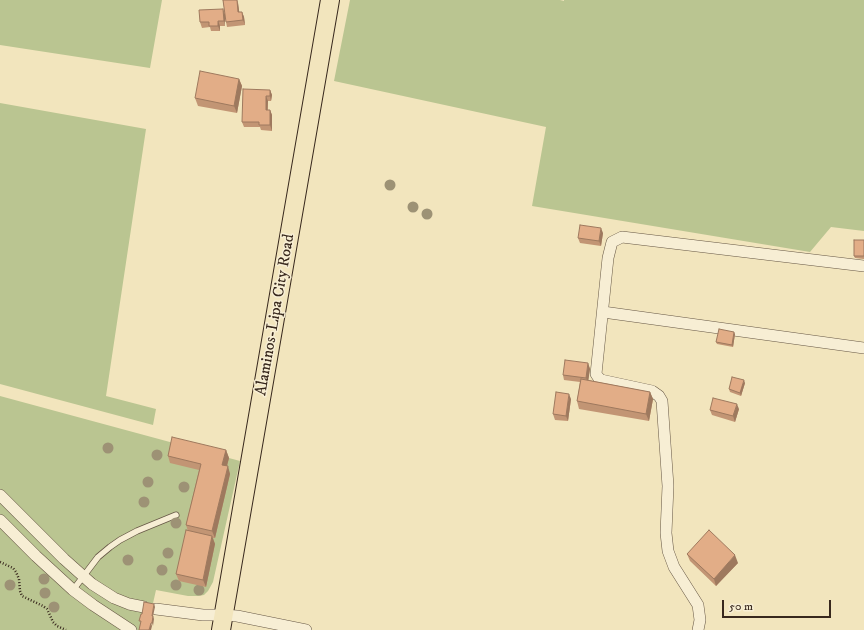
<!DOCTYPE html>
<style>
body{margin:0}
#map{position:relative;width:864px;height:630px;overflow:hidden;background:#f2e5bd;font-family:"IM FELL DW Pica",serif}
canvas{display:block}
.scale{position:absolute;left:722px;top:600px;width:109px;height:18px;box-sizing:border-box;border:2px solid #38281d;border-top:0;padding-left:5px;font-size:12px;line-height:14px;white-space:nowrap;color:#38281d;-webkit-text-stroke:3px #f7eed4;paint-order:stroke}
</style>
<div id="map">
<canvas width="864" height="630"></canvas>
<div class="scale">50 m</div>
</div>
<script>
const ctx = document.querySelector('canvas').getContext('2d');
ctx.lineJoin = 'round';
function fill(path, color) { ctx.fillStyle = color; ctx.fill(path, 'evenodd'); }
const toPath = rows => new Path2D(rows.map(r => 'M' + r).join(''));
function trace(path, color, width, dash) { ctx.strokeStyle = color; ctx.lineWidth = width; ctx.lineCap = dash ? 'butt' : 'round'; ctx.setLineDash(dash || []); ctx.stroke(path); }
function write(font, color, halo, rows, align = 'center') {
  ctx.font = font + ' "IM FELL DW Pica",serif'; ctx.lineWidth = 3; ctx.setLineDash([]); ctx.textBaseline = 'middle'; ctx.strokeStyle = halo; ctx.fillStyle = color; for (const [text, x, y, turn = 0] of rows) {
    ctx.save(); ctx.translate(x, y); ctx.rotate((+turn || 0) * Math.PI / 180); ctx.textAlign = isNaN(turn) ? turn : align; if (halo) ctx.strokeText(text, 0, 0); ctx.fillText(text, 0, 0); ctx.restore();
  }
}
const green = toPath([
 [0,0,162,0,150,68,0,45],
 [350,0,560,0,564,1,564,0,864,0,864,231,831,227,810,252,532,206,546,127,334,81],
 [0,103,146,129,106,396,156,409,153,425,0,384],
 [0,396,240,461,213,582,208,591,204,595,198,596,188,596,156,590,147,630,0,630]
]);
const path = toPath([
 [0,562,13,568,16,572,19,579,20,591,22,596,43,606,47,609,53,622,57,626,66,630]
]);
const service = toPath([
 [73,590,98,557,110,547,120,540,137,531,176,515]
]);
const minor = toPath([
 [603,312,864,348],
 [0,495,64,559,92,584,114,598,129,604,144,607],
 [0,520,36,556,73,590,93,605,131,630],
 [156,609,203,615,224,615,237,616,306,630],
 [698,630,700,620,698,605,674,567,668,551,666,533,668,486,662,401,659,396,652,391,601,380,598,377,596,374,608,258,612,242,622,237,864,266]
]);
const primary = toPath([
 [221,630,330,0]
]);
const trees = [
 [390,185],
 [413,207],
 [427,214],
 [108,448],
 [157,455],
 [148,482],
 [184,487],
 [144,502],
 [176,523],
 [168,553],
 [128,560],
 [162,570],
 [44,579],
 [10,585],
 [176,585],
 [199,590],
 [45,593],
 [54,607]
];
const wall = toPath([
 [223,0,237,0,238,3,239,12,242,12,244,17,245,25,227,27,226,22],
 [223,9,225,26,220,26,220,31,211,31,210,27,202,28,200,22],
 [239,79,242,86,237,113,198,106,195,98],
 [270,90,272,95,271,101,268,101,268,110,270,110,272,115,272,131,261,130,260,127,244,127,242,122],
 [603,233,601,246,580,243,578,238],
 [864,240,864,259,855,258,854,256],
 [735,334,733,347,717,344,716,342],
 [588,363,590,369,588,380,650,392,653,399,649,421,579,409,577,401,580,382,564,380,563,375],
 [745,383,741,396,730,392,729,389],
 [571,399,568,421,555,420,553,414],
 [739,409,735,422,712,415,710,410],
 [226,450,229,458,227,466,230,474,215,538,213,538,215,544,206,587,179,581,176,574,188,531,186,525,199,470,170,463,168,456],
 [687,554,738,563,716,586,690,561]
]);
const shadedWall = toPath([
 [237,0,238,3,240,17,238,12],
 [223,9,225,14,225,26,224,21],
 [242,12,244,17,245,25,243,20],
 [218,21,220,26,220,31,218,26],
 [239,79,242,86,237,113,234,106],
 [270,90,272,95,271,101,270,96],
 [266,96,268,101,267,115,266,110],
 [270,110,272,115,272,131,270,125],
 [601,228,603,233,601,246,599,241],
 [734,332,735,334,733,347,732,345],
 [588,363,590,369,588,383,586,378],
 [744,380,745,383,741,396,740,393],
 [650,392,653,399,649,421,646,414],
 [569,394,571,399,568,421,566,416],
 [737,404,739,409,735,422,733,416],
 [226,450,229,458,225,473,222,465],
 [228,466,230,474,215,538,212,531],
 [212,536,215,544,206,587,203,580],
 [735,555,738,563,716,586,714,579],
 [154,604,155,607,153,616,154,619,153,626,152,623,152,616],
 [151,623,152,626,151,630,149,630]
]);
const building = toPath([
 [223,0,237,0,238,12,242,12,243,20,226,22,223,0],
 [223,9,224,21,218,21,218,26,209,26,209,22,200,22,199,10,223,9],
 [200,71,239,79,234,106,195,98,200,71],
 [243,89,270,90,270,96,266,96,266,110,270,110,270,125,259,125,259,122,242,122,243,89],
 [580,225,601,228,599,241,578,238,580,225],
 [854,240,864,240,864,256,854,256,854,240],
 [719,329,734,332,732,345,716,342,719,329],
 [565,360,588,363,586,378,563,375,565,360],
 [732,377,744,380,740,393,729,389,732,377],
 [581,379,650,392,646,414,577,401,581,379],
 [556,392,569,394,566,416,553,414,556,392],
 [713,398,737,404,733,416,710,410,713,398],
 [172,437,226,450,222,465,228,466,212,531,186,525,201,464,168,456,172,437],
 [186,530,212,536,203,580,176,574,186,530],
 [709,530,735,555,714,579,687,554,709,530],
 [144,602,154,604,152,616,153,616,152,623,151,623,149,630,139,630,141,621,139,621,141,614,142,614,144,602]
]);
const streetNames = [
 ["Alaminos-Lipa City Road",276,315,-80]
];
fill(green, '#bac591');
trace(service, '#665745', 7);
trace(minor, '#665745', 12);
trace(primary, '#38281d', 20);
trace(path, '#38281d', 2.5, [1, 2]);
trace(service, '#f7eed4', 5.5);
trace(minor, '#f7eed4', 11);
trace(primary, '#f2e5bd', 18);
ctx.fillStyle = '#9d9275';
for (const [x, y] of trees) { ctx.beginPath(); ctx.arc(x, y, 5.5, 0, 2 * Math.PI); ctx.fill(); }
fill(wall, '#c29574');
fill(shadedWall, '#9e795e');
fill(building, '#e2ad87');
trace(building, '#9e795e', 1);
write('16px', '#38281d', '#f7eed4', streetNames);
</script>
